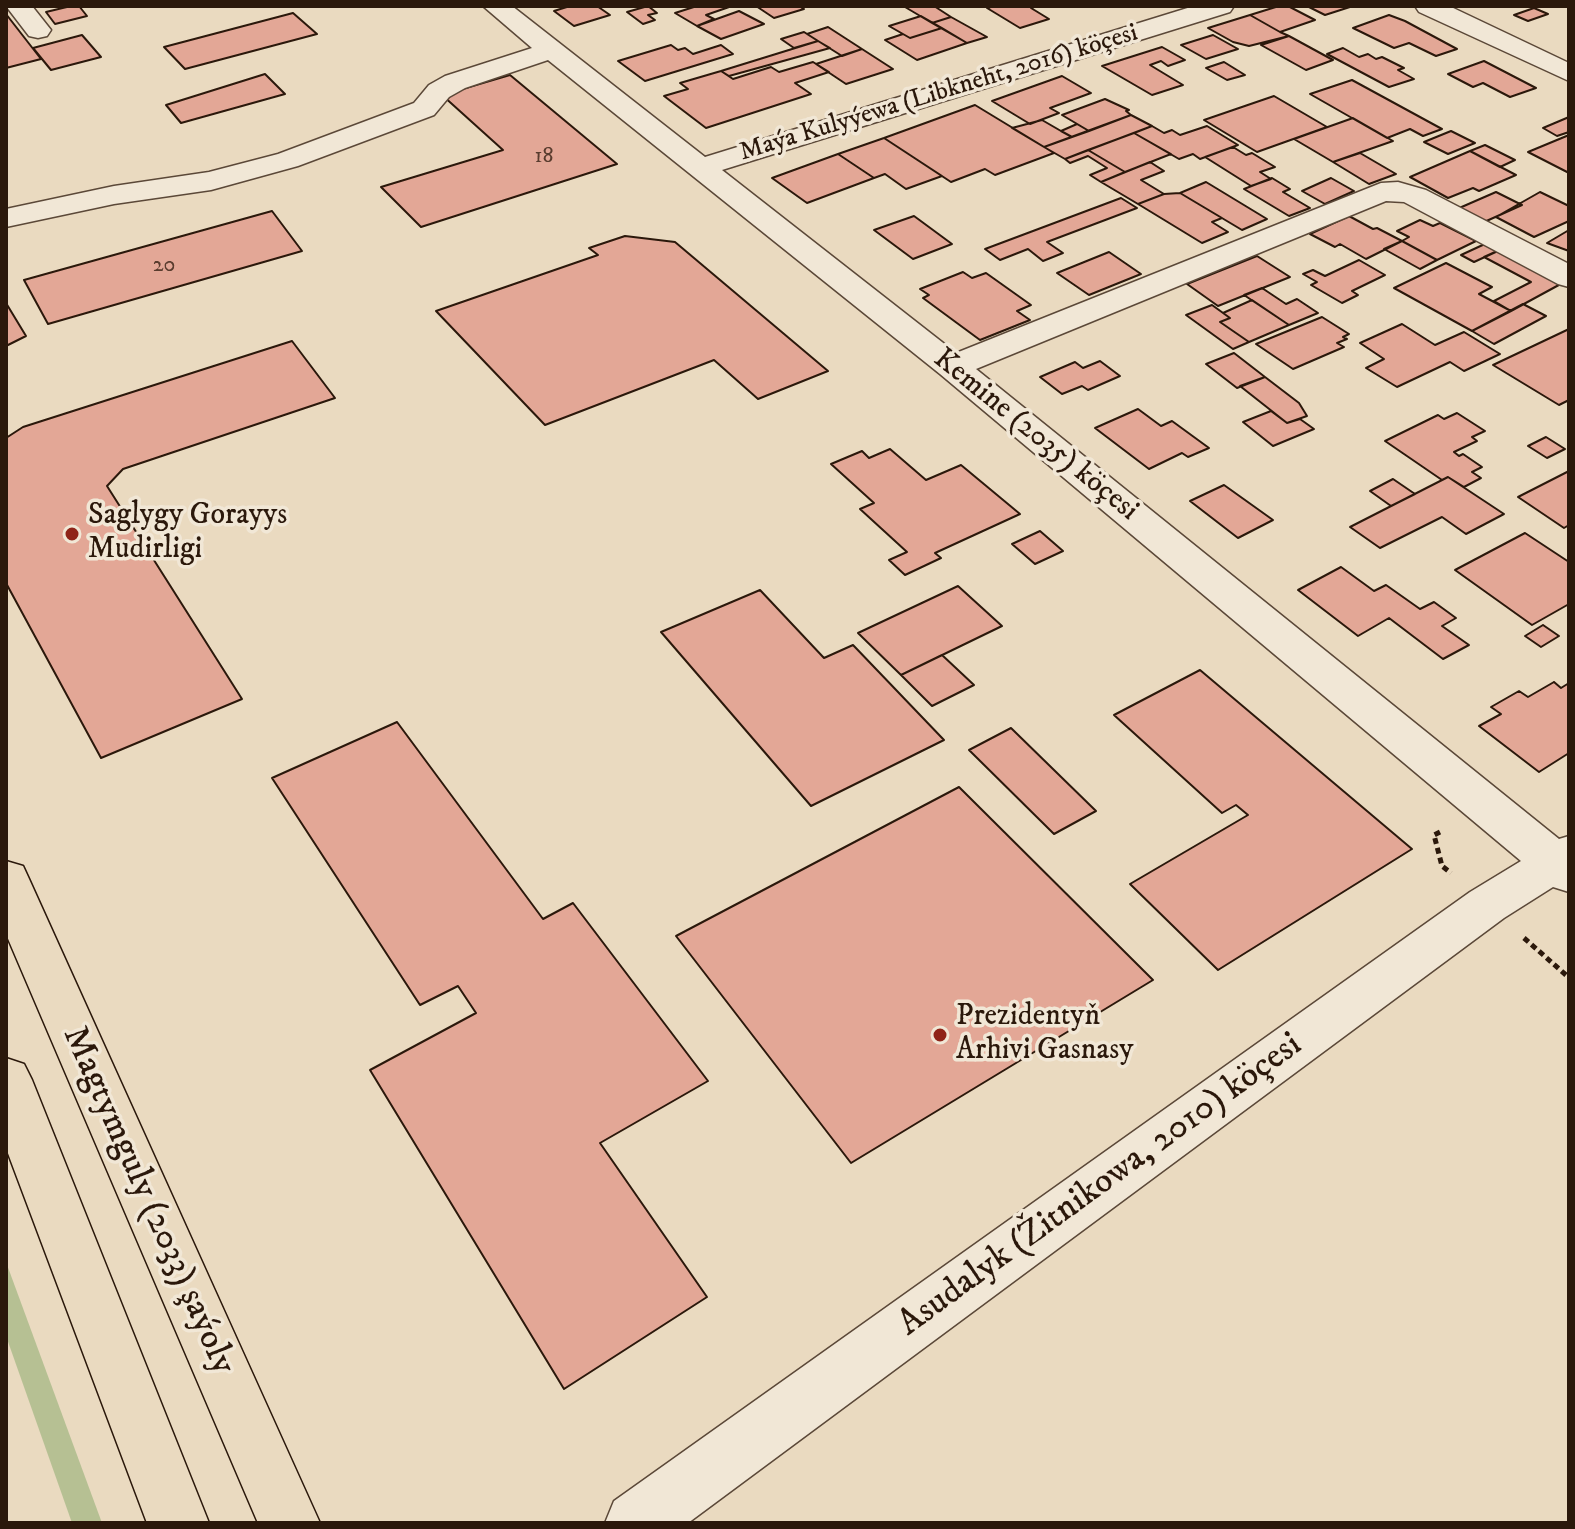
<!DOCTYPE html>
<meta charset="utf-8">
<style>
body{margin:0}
#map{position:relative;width:1575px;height:1529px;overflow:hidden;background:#eadac0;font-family:"IM FELL DW Pica",serif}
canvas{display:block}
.frame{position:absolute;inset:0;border:8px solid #2b180b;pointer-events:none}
</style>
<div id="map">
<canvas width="1575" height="1529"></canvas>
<div class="frame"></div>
</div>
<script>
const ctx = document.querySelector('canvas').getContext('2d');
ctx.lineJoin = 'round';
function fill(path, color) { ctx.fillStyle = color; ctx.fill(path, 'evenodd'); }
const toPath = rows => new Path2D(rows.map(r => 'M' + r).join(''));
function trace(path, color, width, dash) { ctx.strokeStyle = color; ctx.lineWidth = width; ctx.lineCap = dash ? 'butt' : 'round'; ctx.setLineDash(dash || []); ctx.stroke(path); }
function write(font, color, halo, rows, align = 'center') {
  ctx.font = font + ' "IM FELL DW Pica",serif'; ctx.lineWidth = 7; ctx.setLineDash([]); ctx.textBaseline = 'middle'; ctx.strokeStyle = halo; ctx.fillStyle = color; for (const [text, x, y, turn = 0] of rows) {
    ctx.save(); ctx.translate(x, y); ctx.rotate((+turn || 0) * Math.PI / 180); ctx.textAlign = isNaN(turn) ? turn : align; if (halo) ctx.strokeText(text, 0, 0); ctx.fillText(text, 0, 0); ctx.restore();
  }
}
const green = toPath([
 [6,1262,102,1523,72,1523,6,1336]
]);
const building = toPath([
 [71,6,79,6,87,16,55,24,46,12,71,6],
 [570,6,597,6,610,15,574,26,554,11,570,6],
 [648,6,657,13,648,15,655,20,643,24,627,12,648,6],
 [697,6,732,6,706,15,714,19,697,26,675,13,697,6],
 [756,6,799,6,804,9,774,18,756,6],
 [934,6,951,17,932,23,905,7,934,6],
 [995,6,1037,6,1031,8,1049,19,1020,28,987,8,995,6],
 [1279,6,1288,6,1315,20,1280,32,1250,15,1279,6],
 [1307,6,1353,6,1325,15,1307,6],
 [1534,8,1548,14,1528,21,1514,15,1534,8],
 [739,11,764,24,721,39,697,26,739,11],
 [293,13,317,34,185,69,164,47,293,13],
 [6,14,41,59,6,68,6,14],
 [1250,15,1280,32,1289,36,1249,46,1233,42,1208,28,1250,15],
 [1389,15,1405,21,1457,49,1436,56,1409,43,1394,48,1353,28,1389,15],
 [921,16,942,28,910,38,889,26,921,16],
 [951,17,987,37,967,43,932,23,951,17],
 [828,27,862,49,842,56,807,34,828,27],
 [942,28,967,43,917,60,885,40,903,34,910,38,942,28],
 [804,32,818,41,794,48,781,39,804,32],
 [82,35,101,57,51,70,33,48,82,35],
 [1213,35,1238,49,1206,59,1181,45,1213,35],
 [1289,36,1333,60,1306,70,1261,45,1289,36],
 [818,41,830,48,729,76,721,71,818,41],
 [671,45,678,50,685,48,693,54,721,45,733,54,645,81,618,61,671,45],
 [1162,47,1185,60,1168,66,1161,61,1150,65,1183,85,1152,95,1102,66,1162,47],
 [1343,48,1359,57,1368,54,1376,59,1382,57,1404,68,1398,70,1414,79,1389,87,1327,54,1343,48],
 [862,49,893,69,846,84,816,64,862,49],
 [1484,61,1536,88,1510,97,1483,83,1473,87,1448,74,1484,61],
 [813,62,829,72,795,83,811,94,706,128,664,96,688,89,680,83,721,71,733,79,771,67,779,72,813,62],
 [1224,62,1245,75,1227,80,1206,68,1224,62],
 [265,74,285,94,181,123,166,105,265,74],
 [510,75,617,164,421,227,381,187,503,150,442,95,510,75],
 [1062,76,1091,93,1050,108,1059,113,1030,124,992,101,1062,76],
 [1352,80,1442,129,1423,136,1410,129,1387,138,1310,94,1352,80],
 [1274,96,1327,127,1257,152,1204,120,1274,96],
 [1105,99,1129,110,1126,111,1131,115,1089,131,1062,115,1105,99],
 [975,105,1054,153,995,175,985,169,951,182,884,138,975,105],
 [1131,115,1152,126,1065,159,1044,147,1131,115],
 [1569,117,1569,132,1557,136,1543,128,1569,117],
 [1353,118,1393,141,1333,162,1294,139,1353,118],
 [1042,120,1061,131,1072,137,1044,147,1012,128,1042,120],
 [1077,124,1089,131,1072,137,1061,131,1077,124],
 [1152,126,1164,133,1172,130,1180,135,1207,126,1238,145,1200,159,1193,154,1179,159,1134,133,1152,126],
 [1451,131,1475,143,1448,154,1424,142,1451,131],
 [1134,133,1171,154,1125,172,1088,150,1134,133],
 [1569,135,1569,173,1528,152,1569,135],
 [884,138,942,176,906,189,885,174,874,178,838,154,884,138],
 [1485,145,1515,160,1500,167,1470,151,1485,145],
 [1233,147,1246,155,1252,153,1275,167,1260,172,1271,179,1251,186,1205,157,1233,147],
 [1088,150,1125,172,1101,182,1090,175,1107,168,1088,156,1070,163,1065,159,1088,150],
 [1470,151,1516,175,1479,191,1473,188,1448,198,1410,177,1470,151],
 [1360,153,1396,174,1369,184,1333,162,1360,153],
 [838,154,874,178,807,203,772,178,838,154],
 [1150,162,1164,171,1141,180,1164,194,1138,204,1101,182,1150,162],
 [1272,178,1290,189,1283,192,1310,208,1289,216,1244,189,1272,178],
 [1331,178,1354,191,1325,204,1302,191,1331,178],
 [1206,182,1267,219,1242,230,1180,193,1206,182],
 [1496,192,1522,205,1482,223,1457,209,1496,192],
 [1540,192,1569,206,1569,221,1534,237,1496,217,1540,192],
 [1180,193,1222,218,1212,222,1228,232,1202,243,1138,204,1164,194,1180,193],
 [1121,198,1137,208,1047,242,1063,253,1043,261,1028,249,1000,260,985,249,1121,198],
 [272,211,302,251,48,324,24,280,272,211],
 [914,216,952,244,913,259,874,230,914,216],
 [1349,216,1373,229,1377,228,1402,241,1366,259,1340,244,1335,247,1310,234,1349,216],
 [1420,220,1433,226,1440,223,1476,241,1437,260,1402,241,1409,237,1397,231,1420,220],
 [1569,230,1569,251,1547,243,1569,230],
 [625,236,675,242,828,371,758,399,714,360,545,425,436,311,598,255,589,248,625,236],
 [1402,241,1437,260,1420,269,1384,249,1402,241],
 [1487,243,1500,250,1474,262,1461,255,1487,243],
 [1504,248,1568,280,1511,311,1494,301,1531,282,1484,257,1504,248],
 [1109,252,1141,274,1089,295,1057,273,1109,252],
 [1257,256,1290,277,1218,306,1187,284,1257,256],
 [1359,260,1385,275,1352,291,1358,295,1342,303,1311,285,1317,282,1303,274,1313,270,1325,276,1359,260],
 [1446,263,1492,287,1479,294,1511,311,1472,331,1394,288,1446,263],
 [963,272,972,278,986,273,1031,305,1017,311,1030,320,980,340,923,298,929,295,920,289,963,272],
 [1262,288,1286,304,1297,299,1318,313,1289,325,1244,295,1262,288],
 [1252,300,1289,325,1249,342,1220,322,1230,318,1223,313,1252,300],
 [6,303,26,336,6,346,6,303],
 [1523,304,1546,316,1494,344,1472,331,1523,304],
 [1212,305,1230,318,1220,322,1249,342,1233,349,1186,315,1212,305],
 [1322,317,1349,334,1343,337,1347,339,1337,343,1344,347,1293,369,1256,344,1322,317],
 [1402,324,1435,345,1464,332,1500,354,1464,371,1450,362,1397,387,1366,368,1384,359,1360,343,1402,324],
 [1569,329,1569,400,1559,405,1493,365,1569,329],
 [292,341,335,398,123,469,107,486,242,699,101,758,6,583,6,438,23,427,292,341],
 [1234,353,1265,377,1237,388,1206,364,1234,353],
 [1100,361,1120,376,1088,390,1082,386,1062,394,1040,377,1075,362,1083,368,1100,361],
 [1265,377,1299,403,1307,416,1287,423,1240,386,1265,377],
 [1138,409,1161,426,1172,421,1209,448,1188,457,1182,453,1149,469,1095,428,1138,409],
 [1271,411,1287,423,1300,419,1314,429,1273,446,1243,422,1271,411],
 [1457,413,1485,431,1472,437,1477,441,1454,452,1459,456,1463,454,1482,467,1472,472,1481,478,1464,487,1448,477,1442,480,1385,441,1438,415,1444,419,1457,413],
 [1546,437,1565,449,1547,458,1528,446,1546,437],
 [890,449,926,480,961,465,1020,514,935,553,941,558,905,575,889,560,907,552,860,509,874,503,831,464,862,451,869,458,890,449],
 [1569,471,1569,525,1564,528,1518,497,1569,471],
 [1448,477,1504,514,1466,534,1442,517,1380,548,1350,527,1448,477],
 [1393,479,1415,494,1391,506,1370,491,1393,479],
 [1224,485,1273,520,1238,538,1190,501,1224,485],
 [1040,531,1063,551,1035,564,1012,544,1040,531],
 [1525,533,1569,562,1569,604,1532,625,1455,570,1525,533],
 [1341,567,1374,591,1386,585,1420,609,1434,602,1456,618,1442,626,1469,645,1443,659,1389,618,1358,636,1298,590,1341,567],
 [958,586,1002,626,901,675,858,633,958,586],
 [760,590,824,658,853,645,944,740,811,806,661,632,760,590],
 [1543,625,1559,636,1541,647,1525,636,1543,625],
 [942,655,974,685,932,706,901,675,942,655],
 [1200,670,1412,849,1218,970,1130,884,1248,815,1236,805,1222,813,1114,715,1200,670],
 [1554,682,1561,688,1569,683,1569,753,1539,772,1479,726,1501,714,1491,707,1519,691,1528,697,1554,682],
 [397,722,543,919,573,903,708,1081,600,1143,707,1297,564,1389,370,1070,476,1013,458,986,420,1005,272,778,397,722],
 [1011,728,1096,811,1054,834,969,750,1011,728],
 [959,787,1153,980,851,1163,676,936,959,787]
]);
const path = toPath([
 [1440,832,1434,835,1442,866,1451,873],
 [1524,938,1566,975]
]);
const minor = toPath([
 [6,6,32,6,51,30,47,36,38,38,29,36,6,6],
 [483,6,512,6,705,157,1194,6,1234,6,1230,12,722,170,956,353,1381,183,1398,182,1426,190,1569,264,1569,287,1558,284,1404,202,1386,201,976,369,1559,839,1569,836,1569,892,1553,887,1504,918,688,1523,605,1523,614,1501,1470,892,1521,861,940,374,548,60,465,88,449,97,434,115,298,166,211,190,114,204,6,227,6,209,114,186,209,172,278,154,414,103,429,85,445,76,532,48,483,6],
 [1415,6,1449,6,1569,63,1569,81,1419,12,1415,6]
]);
const major = toPath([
 [6,861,23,866,29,879,320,1523,258,1523,6,934,6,861],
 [6,1058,24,1064,32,1080,209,1523,147,1523,6,1148,6,1058]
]);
const markers = [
 [72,534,8,"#8f2418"],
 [940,1035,8,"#8f2418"]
];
const farNumbernames = [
 ["18",544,157],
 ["20",164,266]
];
const farStreetnames = [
 ["Maýa Kulyýewa (Libkneht, 2016) köçesi",939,94,-17]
];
const streetNames = [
 ["Kemine (2035) köçesi",1035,436,39]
];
const poiNames = [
 ["Saglygy Gorayys",88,517],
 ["Mudirligi",88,551],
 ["Prezidentyň",956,1018],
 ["Arhivi Gasnasy",956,1052]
];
const nearStreetnames = [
 ["Asudalyk (Žitnikowa, 2010) köçesi",1101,1186,-36],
 ["Magtymguly (2033) şaýoly",147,1201,66]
];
fill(green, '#b6c093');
fill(building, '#e3a796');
trace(building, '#2b180b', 2);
trace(minor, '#5b4838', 3);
trace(major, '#2b180b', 3);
trace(path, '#2b180b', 5, [6, 4]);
fill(minor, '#f1e7d6');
fill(major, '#eadac0');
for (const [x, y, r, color] of markers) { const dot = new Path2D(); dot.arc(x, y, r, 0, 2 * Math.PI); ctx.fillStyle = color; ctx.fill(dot); trace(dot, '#f1e7d6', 3); }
write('22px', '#593c2e', null, farNumbernames);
write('26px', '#2b180b', '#f1e7d6', farStreetnames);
write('30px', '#2b180b', '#f1e7d6', streetNames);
write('30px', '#2b180b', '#f1e7d6', poiNames, 'left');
write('36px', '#2b180b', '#f1e7d6', nearStreetnames);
</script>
